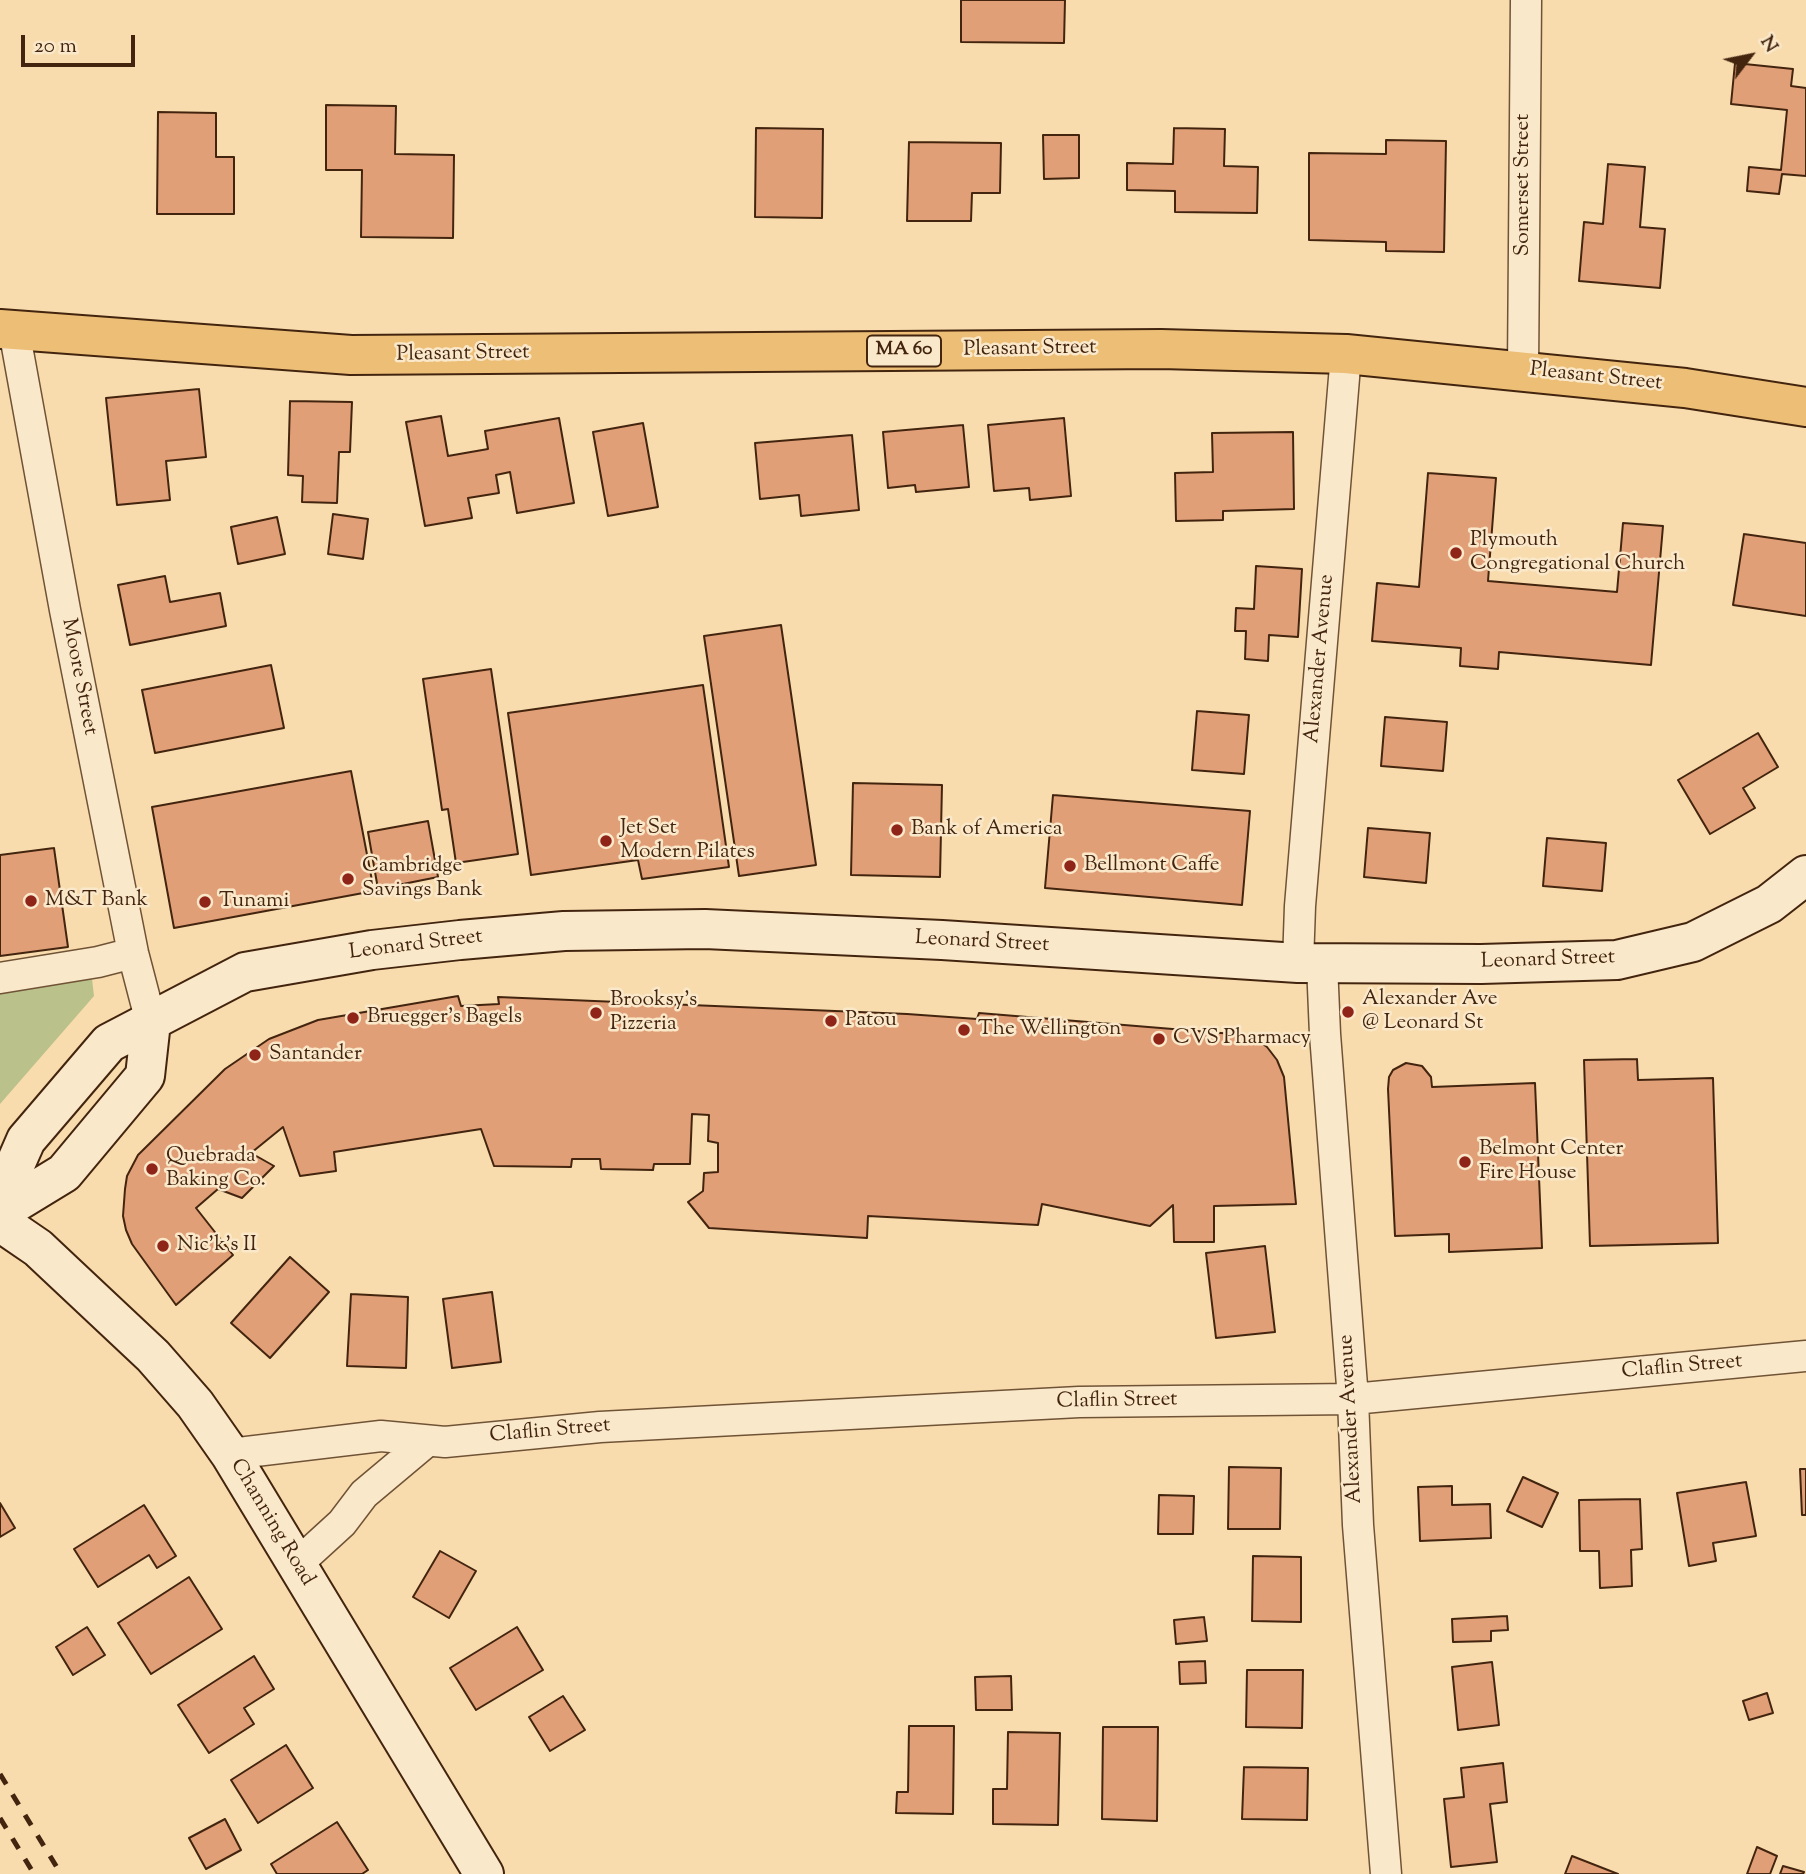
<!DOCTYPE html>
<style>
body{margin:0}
#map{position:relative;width:1806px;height:1874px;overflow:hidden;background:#f8dcad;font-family:"Sorts Mill Goudy",serif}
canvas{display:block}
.north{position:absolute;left:1715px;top:21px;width:70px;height:70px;-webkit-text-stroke:5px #fae8ca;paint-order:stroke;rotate:58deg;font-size:19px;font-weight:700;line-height:28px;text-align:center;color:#43250f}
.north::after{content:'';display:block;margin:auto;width:24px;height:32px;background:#43250f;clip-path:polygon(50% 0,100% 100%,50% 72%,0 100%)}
.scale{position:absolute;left:21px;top:35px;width:114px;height:32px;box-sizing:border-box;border:4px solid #43250f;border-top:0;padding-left:9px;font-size:21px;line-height:24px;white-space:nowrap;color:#43250f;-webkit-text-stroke:5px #fae8ca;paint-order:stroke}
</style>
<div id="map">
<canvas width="1806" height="1874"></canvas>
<div class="north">N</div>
<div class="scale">20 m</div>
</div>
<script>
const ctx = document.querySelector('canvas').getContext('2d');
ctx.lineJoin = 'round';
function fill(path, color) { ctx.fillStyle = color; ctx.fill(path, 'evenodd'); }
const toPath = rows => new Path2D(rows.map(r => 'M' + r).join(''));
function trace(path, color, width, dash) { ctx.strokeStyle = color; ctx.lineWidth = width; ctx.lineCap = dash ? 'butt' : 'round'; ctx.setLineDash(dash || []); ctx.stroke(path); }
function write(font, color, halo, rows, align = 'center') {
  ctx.font = font + ' "Sorts Mill Goudy",serif'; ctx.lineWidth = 5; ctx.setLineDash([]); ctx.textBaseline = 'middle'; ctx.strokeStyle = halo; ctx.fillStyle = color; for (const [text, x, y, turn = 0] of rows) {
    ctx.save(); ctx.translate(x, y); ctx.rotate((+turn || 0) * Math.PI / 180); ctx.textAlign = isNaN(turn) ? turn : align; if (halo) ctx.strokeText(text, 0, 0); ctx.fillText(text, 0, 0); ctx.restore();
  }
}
const green = toPath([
 [92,979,94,996,0,1104,0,993]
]);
const building = toPath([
 [961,0,1065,0,1064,43,961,42,961,0],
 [1735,63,1793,69,1791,86,1806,88,1806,176,1782,174,1779,194,1747,191,1749,167,1781,170,1787,110,1731,104,1735,63],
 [326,105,396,106,395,154,454,155,453,238,361,237,362,170,326,170,326,105],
 [158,112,216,113,216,157,234,157,234,214,157,214,158,112],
 [756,128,823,129,822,218,755,217,756,128],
 [1174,128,1225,129,1224,166,1258,167,1257,213,1175,212,1175,191,1127,190,1127,163,1173,164,1174,128],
 [1043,135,1079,135,1079,178,1044,179,1043,135],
 [1386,140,1446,141,1444,252,1386,251,1386,242,1309,240,1309,153,1386,154,1386,140],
 [909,142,1001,143,1000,193,972,193,971,221,907,221,909,142],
 [1608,164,1645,167,1640,227,1665,229,1660,288,1579,281,1584,222,1603,224,1608,164],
 [199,389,206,457,166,461,170,500,117,505,106,398,199,389],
 [290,401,352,402,350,452,339,452,337,503,302,502,303,476,288,475,290,401],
 [441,416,448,456,488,449,485,431,559,418,574,503,517,513,510,472,496,475,499,493,468,498,472,518,425,526,406,422,441,416],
 [1064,418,1071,496,1030,500,1029,488,994,491,988,425,1064,418],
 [643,423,658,507,608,516,593,432,643,423],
 [963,425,969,487,916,492,915,485,888,488,883,432,963,425],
 [1293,432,1294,509,1223,511,1223,520,1176,521,1175,473,1213,472,1212,433,1293,432],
 [852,435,859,510,801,516,799,495,760,499,755,443,852,435],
 [1428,473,1496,478,1488,581,1617,592,1623,523,1663,526,1651,665,1499,652,1498,669,1460,666,1461,648,1372,641,1377,583,1419,587,1428,473],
 [333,514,368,519,363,559,328,554,333,514],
 [277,517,285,554,238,564,231,527,277,517],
 [1744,534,1806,543,1806,616,1733,605,1744,534],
 [1256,566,1302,569,1298,637,1269,635,1268,661,1245,659,1246,631,1235,631,1236,608,1254,609,1256,566],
 [165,576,170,602,220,593,226,626,130,645,118,585,165,576],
 [781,625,816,865,739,876,704,636,781,625],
 [271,665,284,728,155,753,142,690,271,665],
 [491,669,518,854,456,863,448,809,442,810,423,679,491,669],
 [703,685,729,867,642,879,638,860,531,875,508,713,703,685],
 [1197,711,1249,715,1244,774,1192,770,1197,711],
 [1385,717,1447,722,1443,771,1381,766,1385,717],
 [1758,733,1778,767,1743,788,1755,808,1710,834,1678,780,1758,733],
 [351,771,374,891,174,928,152,807,351,771],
 [853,783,942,785,940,877,851,875,853,783],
 [1053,795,1250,811,1242,905,1045,888,1053,795],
 [428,821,438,877,378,889,368,832,428,821],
 [1368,828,1430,833,1426,883,1364,877,1368,828],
 [1547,838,1606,843,1602,891,1543,886,1547,838],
 [54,848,68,947,0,956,0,855,54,848],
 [458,996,461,1006,499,1004,498,997,907,1014,977,1019,979,1013,1233,1034,1253,1037,1267,1047,1277,1060,1284,1077,1296,1204,1214,1206,1214,1242,1174,1242,1173,1205,1150,1226,1042,1204,1038,1225,868,1216,867,1238,709,1228,688,1202,703,1191,704,1173,718,1172,718,1143,708,1141,709,1115,692,1114,690,1164,654,1164,653,1170,601,1169,600,1159,572,1159,571,1167,494,1166,481,1129,334,1152,336,1171,300,1176,283,1127,251,1153,274,1166,242,1198,218,1189,196,1208,233,1255,176,1305,132,1244,126,1230,123,1216,125,1189,127,1176,138,1155,225,1069,269,1039,318,1020,458,996],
 [1637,1059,1638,1080,1713,1078,1718,1243,1590,1246,1584,1060,1637,1059],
 [1406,1063,1422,1066,1431,1077,1432,1087,1535,1083,1542,1248,1449,1252,1449,1234,1395,1236,1388,1089,1389,1077,1393,1070,1406,1063],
 [1265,1246,1275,1332,1216,1338,1206,1253,1265,1246],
 [290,1257,329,1292,270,1358,231,1323,290,1257],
 [492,1292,501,1362,452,1368,443,1299,492,1292],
 [351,1294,408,1297,406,1368,347,1366,351,1294],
 [1229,1467,1281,1468,1280,1529,1228,1529,1229,1467],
 [1800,1469,1806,1469,1806,1515,1802,1515,1800,1469],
 [1523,1477,1558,1493,1542,1527,1507,1511,1523,1477],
 [1746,1482,1756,1536,1713,1543,1716,1561,1689,1566,1677,1493,1746,1482],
 [1452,1486,1452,1505,1490,1504,1491,1538,1420,1541,1418,1487,1452,1486],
 [1159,1495,1194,1496,1193,1534,1158,1534,1159,1495],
 [1640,1499,1642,1549,1631,1550,1632,1586,1600,1588,1599,1551,1580,1551,1579,1500,1640,1499],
 [0,1503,15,1528,0,1537,0,1503],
 [144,1505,176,1556,157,1568,149,1555,98,1587,74,1549,144,1505],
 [440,1551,476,1571,449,1618,413,1597,440,1551],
 [1253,1556,1301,1557,1301,1622,1252,1621,1253,1556],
 [189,1577,222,1629,151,1674,118,1623,189,1577],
 [1507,1616,1508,1630,1491,1631,1491,1641,1453,1642,1452,1619,1507,1616],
 [1204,1617,1207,1641,1176,1644,1174,1620,1204,1617],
 [87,1627,105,1655,73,1675,56,1647,87,1627],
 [517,1627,543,1670,476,1710,450,1668,517,1627],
 [254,1656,274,1689,244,1708,254,1724,209,1753,178,1705,254,1656],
 [1205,1661,1206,1683,1180,1684,1179,1662,1205,1661],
 [1492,1662,1499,1725,1458,1730,1452,1667,1492,1662],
 [1247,1670,1303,1670,1302,1728,1246,1727,1247,1670],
 [1011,1676,1012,1710,976,1710,975,1677,1011,1676],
 [1767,1693,1773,1713,1749,1720,1743,1701,1767,1693],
 [563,1696,585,1730,550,1751,529,1717,563,1696],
 [909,1726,954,1726,953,1814,896,1813,897,1792,908,1792,909,1726],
 [1103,1727,1158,1727,1157,1821,1102,1819,1103,1727],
 [1008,1732,1060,1733,1058,1825,993,1824,993,1789,1007,1789,1008,1732],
 [286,1745,313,1788,258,1823,231,1780,286,1745],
 [1503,1763,1507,1802,1490,1804,1497,1862,1451,1867,1444,1799,1464,1797,1461,1768,1503,1763],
 [1244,1767,1308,1768,1307,1820,1242,1819,1244,1767],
 [225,1819,241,1850,206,1869,189,1838,225,1819],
 [337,1822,368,1870,362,1874,277,1874,271,1864,337,1822],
 [1757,1847,1777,1856,1770,1874,1747,1874,1757,1847],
 [1572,1856,1618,1874,1565,1874,1572,1856],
 [1783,1866,1804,1872,1803,1874,1780,1874,1783,1866]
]);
const street = toPath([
 [14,330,65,610,133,953,151,1022],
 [1523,370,1526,0],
 [1298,963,1300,906,1346,354],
 [1322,964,1325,1034,1353,1399,1358,1525,1386,1874],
 [0,978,98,962,133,953],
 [230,1454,381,1436,445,1442,600,1427,1079,1402,1353,1399,1806,1356],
 [296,1565,342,1523,364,1494,426,1442]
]);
const secondary = toPath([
 [0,1199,26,1140,109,1043,245,972,372,950,460,940,564,931,705,929,942,940,1298,963,1481,964,1617,960,1693,942,1769,904,1806,875],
 [0,1212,64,1173,145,1076,151,1022],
 [0,1222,38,1248,55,1264,153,1356,195,1404,230,1454,484,1874]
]);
const primary = toPath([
 [0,329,351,355,1161,349,1346,354,1685,388,1806,407]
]);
const rail = toPath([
 [0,1774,61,1874],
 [0,1818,34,1874]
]);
const markers = [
 [1456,553,7,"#8f2418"],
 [897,830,7,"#8f2418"],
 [606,841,7,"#8f2418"],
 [1070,866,7,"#8f2418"],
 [348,879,7,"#8f2418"],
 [31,901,7,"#8f2418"],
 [205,902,7,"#8f2418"],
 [1348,1012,7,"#8f2418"],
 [596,1013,7,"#8f2418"],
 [353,1018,7,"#8f2418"],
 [831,1021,7,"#8f2418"],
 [964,1030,7,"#8f2418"],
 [1159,1039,7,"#8f2418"],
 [255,1055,7,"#8f2418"],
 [1465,1162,7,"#8f2418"],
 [152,1169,7,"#8f2418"],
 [163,1246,7,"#8f2418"]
];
const shields = [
 [904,351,74]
];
const shieldNames = [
 ["MA 60",904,351]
];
const streetNames = [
 ["Somerset Street",1524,185,-90],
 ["Pleasant Street",1030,350,-1],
 ["Pleasant Street",463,355,-1],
 ["Pleasant Street",1596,378,6],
 ["Alexander Avenue",1321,659,-85],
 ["Moore Street",78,677,79],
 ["Leonard Street",982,943,3],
 ["Leonard Street",416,946,-7],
 ["Leonard Street",1548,961,-2],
 ["Claflin Street",1682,1368,-5],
 ["Claflin Street",1117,1402,-1],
 ["Alexander Avenue",1352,1419,-93],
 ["Claflin Street",550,1432,-5],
 ["Channing Road",271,1523,59]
];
const poiNames = [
 ["Plymouth",1470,541],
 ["Congregational Church",1470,565],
 ["Jet Set",620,829],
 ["Modern Pilates",620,853],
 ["Bank of America",911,830],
 ["Bellmont Caffe",1084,866],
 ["Cambridge",362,867],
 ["Savings Bank",362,891],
 ["M&T Bank",45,901],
 ["Tunami",219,902],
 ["Alexander Ave",1362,1000],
 ["@ Leonard St",1362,1024],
 ["Brooksy's",610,1001],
 ["Pizzeria",610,1025],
 ["Bruegger's Bagels",367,1018],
 ["Patou",845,1021],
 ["The Wellington",978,1030],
 ["CVS Pharmacy",1173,1039],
 ["Santander",269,1055],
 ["Belmont Center",1479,1150],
 ["Fire House",1479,1174],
 ["Quebrada",166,1157],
 ["Baking Co.",166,1181],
 ["Nic'k's II",177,1246]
];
fill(green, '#bbc18b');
fill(building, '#e19f78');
trace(building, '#43250f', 2);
trace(street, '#705336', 33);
trace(secondary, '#43250f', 42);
trace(primary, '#43250f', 42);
trace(street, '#fae8ca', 30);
trace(secondary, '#fae8ca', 38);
trace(primary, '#ecbe76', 38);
trace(rail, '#43250f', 5, [12, 12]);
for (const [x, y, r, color] of markers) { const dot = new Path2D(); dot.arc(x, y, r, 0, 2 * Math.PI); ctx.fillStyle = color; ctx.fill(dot); trace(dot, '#fae8ca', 2.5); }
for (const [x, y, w] of shields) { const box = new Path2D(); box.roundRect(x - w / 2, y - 15.5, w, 31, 5); ctx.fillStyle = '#fae8ca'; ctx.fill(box); trace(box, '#43250f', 2); }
write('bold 19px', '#43250f', null, shieldNames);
write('21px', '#43250f', '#fae8ca', streetNames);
write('21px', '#43250f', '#fae8ca', poiNames, 'left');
</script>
